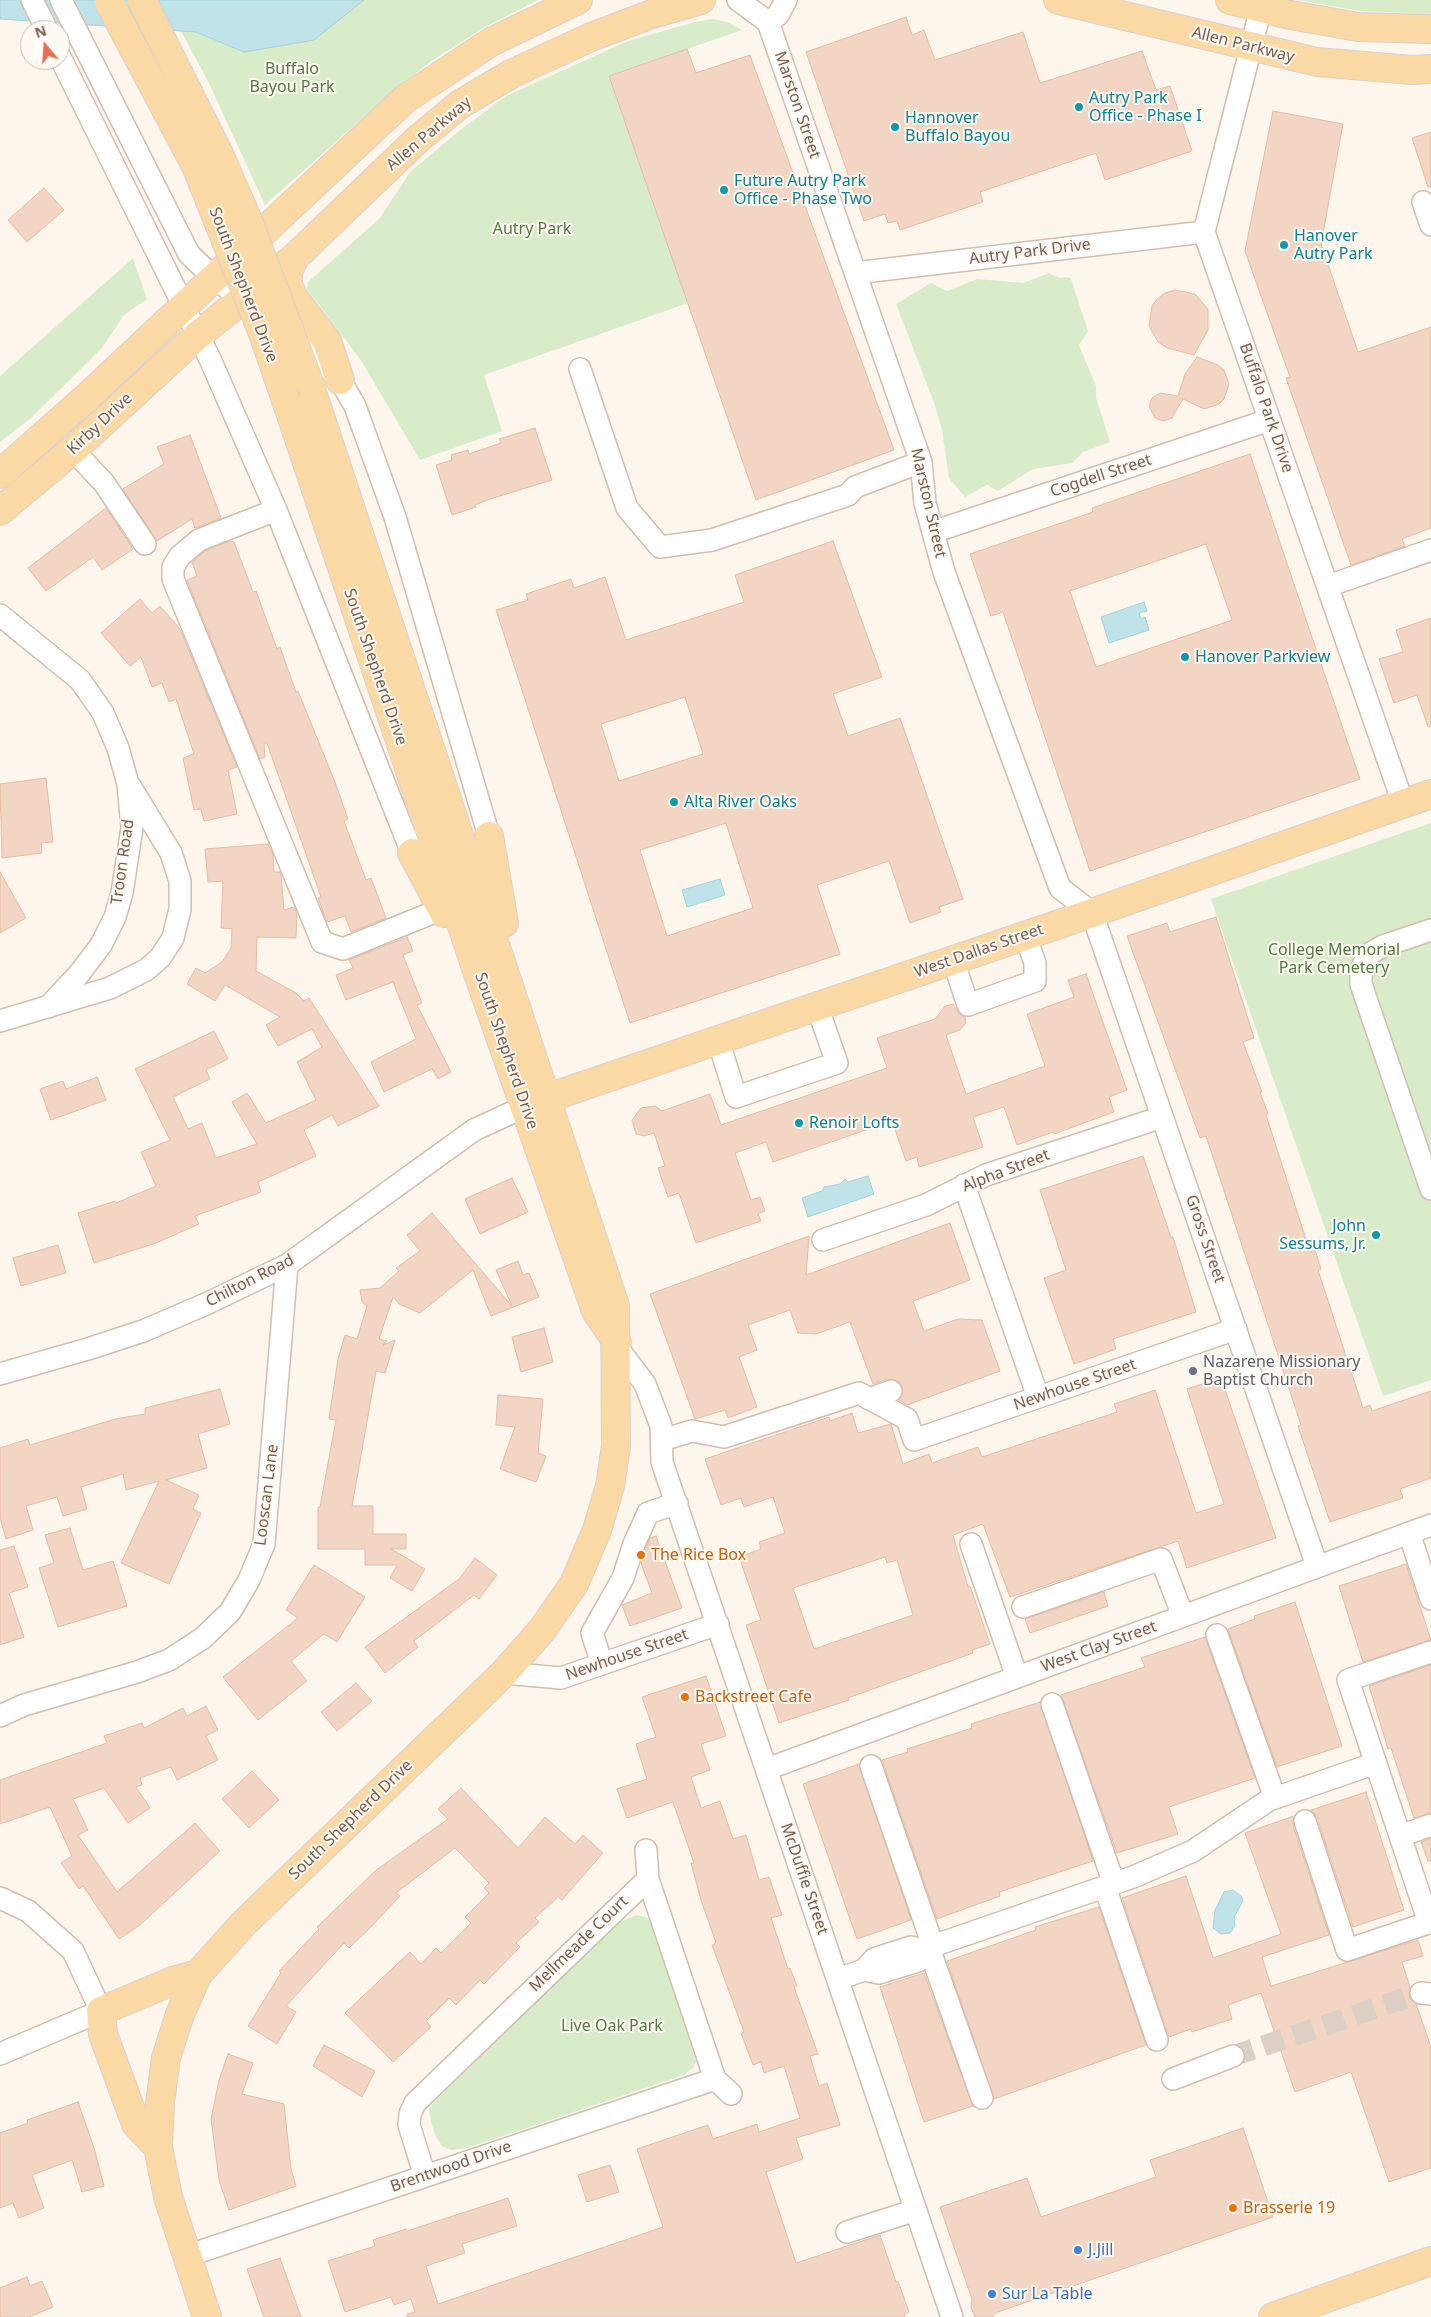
<!DOCTYPE html>
<style>
body{margin:0}
#map{position:relative;width:1431px;height:2317px;overflow:hidden;background:#fdf6ec;font-family:"Noto Sans",sans-serif}
canvas{display:block}
.north{position:absolute;left:20px;top:20px;width:50px;height:50px;box-sizing:border-box;background:#fffaf3;border:1px solid #cabbb1;border-radius:50%;rotate:342deg;font-size:14px;font-weight:700;line-height:20px;text-align:center;color:#7a5c4d}
.north::after{content:'';display:block;margin:auto;width:18px;height:22px;background:#e76f51;clip-path:polygon(50% 0,100% 100%,50% 72%,0 100%)}
</style>
<div id="map">
<canvas width="1431" height="2317"></canvas>
<div class="north">N</div>
</div>
<script>
const ctx = document.querySelector('canvas').getContext('2d');
ctx.lineJoin = 'round';
function fill(path, color) { ctx.fillStyle = color; ctx.fill(path, 'evenodd'); }
const toPath = rows => new Path2D(rows.map(r => 'M' + r).join(''));
function trace(path, color, width, dash) { ctx.strokeStyle = color; ctx.lineWidth = width; ctx.lineCap = dash ? 'butt' : 'round'; ctx.setLineDash(dash || []); ctx.stroke(path); }
function write(font, color, halo, rows, align = 'center') {
  ctx.font = font + ' "Noto Sans",sans-serif'; ctx.lineWidth = 4; ctx.setLineDash([]); ctx.textBaseline = 'middle'; ctx.strokeStyle = halo; ctx.fillStyle = color; for (const [text, x, y, turn = 0] of rows) {
    ctx.save(); ctx.translate(x, y); ctx.rotate((+turn || 0) * Math.PI / 180); ctx.textAlign = isNaN(turn) ? turn : align; if (halo) ctx.strokeText(text, 0, 0); ctx.fillText(text, 0, 0); ctx.restore();
  }
}
const green = toPath([
 [164,0,538,0,483,28,430,62,384,99,265,205,208,81],
 [1297,0,1431,0,1431,14,1360,11],
 [713,19,727,22,742,30,609,76,688,303,484,375,502,431,420,460,360,359,307,289,308,282,380,218,410,172,460,130,506,96,628,41,695,22],
 [133,258,147,299,124,315,102,348,31,418,0,442,0,376],
 [1049,273,1059,278,1068,277,1071,279,1088,331,1079,345,1096,386,1096,398,1110,442,1083,452,1073,463,1033,469,998,491,987,485,965,497,949,478,942,430,935,405,896,304,931,283,947,291,977,279,1023,283],
 [1431,823,1431,1380,1383,1396,1211,899],
 [637,1915,647,1918,653,1924,696,2061,693,2068,684,2075,467,2148,452,2150,443,2147,436,2137,431,2122,429,2108,435,2101,619,1922]
]);
const water = toPath([
 [0,0,364,0,314,40,244,52,196,32,0,19,0,0],
 [1144,602,1147,611,1139,613,1141,619,1145,617,1149,630,1109,643,1101,617,1144,602],
 [720,879,725,895,687,907,682,890,720,879],
 [868,1176,874,1194,808,1217,802,1198,822,1191,824,1187,840,1184,845,1179,848,1182,868,1176],
 [1233,1890,1242,1897,1243,1901,1234,1917,1235,1926,1230,1933,1221,1934,1213,1928,1215,1910,1224,1892,1233,1890]
]);
const building = toPath([
 [906,17,912,35,924,30,935,60,1023,32,1040,83,1142,51,1156,90,1170,86,1192,151,1105,180,1096,153,980,192,983,202,900,230,897,221,888,223,885,214,864,221,806,52,906,17],
 [687,49,696,73,750,55,894,450,756,500,609,76,687,49],
 [1273,111,1343,124,1321,244,1358,352,1431,327,1431,528,1402,539,1405,546,1351,565,1286,378,1290,377,1245,251,1273,111],
 [1431,132,1431,187,1428,187,1412,138,1431,132],
 [44,188,64,210,27,242,8,220,44,188],
 [1175,290,1195,294,1208,309,1208,330,1194,355,1167,348,1158,342,1149,326,1152,306,1157,299,1165,293,1175,290],
 [1197,357,1218,365,1224,370,1229,384,1224,399,1219,404,1204,409,1183,399,1172,418,1163,421,1155,418,1149,406,1152,398,1160,393,1178,396,1185,374,1197,357],
 [535,428,552,480,490,499,475,505,476,507,452,515,436,465,452,460,451,455,468,450,469,454,501,443,499,439,535,428],
 [190,435,221,518,195,528,192,519,157,541,123,489,164,464,157,447,190,435],
 [1250,454,1360,779,1090,871,1003,612,991,616,970,554,1093,512,1092,508,1250,454],
 [1206,544,1232,620,1096,667,1070,591,1206,544],
 [106,508,133,549,102,570,93,557,46,591,28,568,106,508],
 [230,541,234,542,253,592,256,591,277,649,280,647,296,692,298,691,335,782,348,819,344,821,366,880,371,878,386,918,351,932,345,916,327,922,318,898,321,897,267,743,264,743,265,757,260,759,187,580,197,576,192,562,205,551,230,541],
 [833,541,882,677,833,694,848,736,900,718,963,899,939,907,941,912,910,923,889,861,817,885,840,954,630,1023,496,610,528,600,526,594,571,579,574,588,605,577,626,640,744,602,735,575,833,541],
 [685,697,703,754,619,781,601,724,685,697],
 [726,823,753,908,667,936,640,850,726,823],
 [140,599,152,613,160,606,180,629,237,767,228,770,237,814,204,821,201,809,194,810,183,758,194,754,176,699,169,702,162,683,152,687,141,657,130,666,101,633,140,599],
 [1431,618,1431,726,1428,727,1417,695,1394,703,1379,659,1403,652,1396,630,1431,618],
 [46,778,53,842,41,843,42,853,2,858,0,784,46,778],
 [268,844,273,855,274,872,280,872,281,876,284,910,294,907,297,914,296,938,257,937,256,971,296,993,304,1001,309,998,379,1106,338,1126,332,1115,304,1130,316,1156,258,1182,261,1192,195,1216,199,1224,156,1243,94,1263,78,1213,115,1201,116,1203,156,1186,141,1152,170,1140,135,1069,214,1031,228,1059,206,1070,210,1079,173,1097,188,1129,202,1123,216,1158,257,1144,232,1102,247,1093,266,1123,316,1100,297,1062,322,1047,312,1029,278,1046,266,1025,280,1017,225,985,215,1001,187,984,196,968,205,973,222,962,231,948,232,929,221,928,223,881,208,882,205,849,268,844],
 [0,872,26,918,0,933,0,872],
 [1216,917,1254,1038,1243,1042,1262,1092,1260,1092,1268,1114,1266,1115,1310,1252,1315,1250,1321,1269,1318,1270,1363,1408,1370,1405,1372,1411,1431,1391,1431,1478,1400,1489,1403,1498,1330,1522,1298,1426,1301,1425,1206,1136,1200,1138,1127,936,1167,923,1170,932,1216,917],
 [407,937,413,951,403,955,422,1003,417,1005,451,1072,438,1079,432,1069,384,1092,371,1062,416,1039,393,982,346,1000,336,975,353,968,349,960,407,937],
 [1086,974,1127,1090,1109,1097,1114,1112,1054,1134,1053,1132,1017,1145,1004,1107,973,1117,983,1147,919,1167,917,1157,906,1161,892,1121,773,1162,766,1142,735,1153,751,1200,760,1197,765,1211,758,1214,761,1221,696,1243,679,1193,668,1197,658,1168,665,1166,654,1133,644,1136,636,1134,632,1120,641,1108,655,1106,662,1111,710,1094,721,1125,887,1068,877,1038,935,1019,945,1006,953,1004,959,1014,965,1017,966,1023,960,1030,946,1035,966,1094,1045,1066,1027,1014,1074,997,1068,980,1086,974],
 [97,1077,106,1100,51,1120,40,1089,63,1081,66,1089,97,1077],
 [1143,1156,1171,1237,1173,1237,1196,1312,1113,1339,1116,1349,1074,1364,1044,1278,1066,1270,1040,1190,1143,1156],
 [512,1178,528,1212,480,1234,465,1199,512,1178],
 [432,1213,512,1306,496,1270,518,1261,523,1275,529,1273,539,1297,491,1316,473,1270,420,1313,399,1304,393,1297,379,1339,387,1341,383,1345,395,1340,385,1373,376,1371,352,1506,373,1506,373,1534,406,1534,406,1549,391,1549,425,1569,412,1591,390,1578,397,1565,365,1565,365,1549,318,1549,318,1507,320,1507,336,1420,329,1419,338,1359,345,1335,357,1339,367,1306,362,1302,360,1290,380,1288,399,1271,396,1268,420,1251,407,1235,432,1213],
 [950,1223,970,1280,913,1301,924,1331,958,1319,982,1320,1000,1371,907,1405,899,1400,903,1393,899,1381,887,1379,873,1384,850,1322,816,1334,798,1333,790,1310,748,1325,757,1350,739,1357,757,1407,728,1418,725,1410,695,1419,650,1294,809,1236,806,1275,950,1223],
 [58,1245,66,1273,21,1286,13,1258,58,1245],
 [544,1328,553,1362,521,1372,512,1337,544,1328],
 [1221,1378,1276,1538,1187,1568,1178,1541,1010,1597,983,1524,953,1535,968,1587,970,1586,990,1644,972,1650,973,1653,848,1698,849,1700,779,1723,746,1625,761,1620,739,1557,761,1549,759,1542,785,1533,773,1497,744,1507,741,1498,721,1505,705,1459,829,1417,830,1421,852,1413,858,1433,891,1424,903,1464,929,1454,932,1463,978,1447,982,1457,1117,1412,1114,1404,1155,1390,1196,1513,1224,1504,1187,1389,1221,1378],
 [885,1557,887,1563,897,1560,913,1615,814,1649,793,1588,885,1557],
 [220,1389,230,1424,198,1434,207,1468,166,1480,199,1495,193,1509,201,1513,169,1584,121,1563,159,1481,126,1490,123,1474,81,1487,87,1509,63,1516,57,1497,26,1506,33,1530,6,1539,0,1518,0,1448,28,1439,30,1445,115,1419,145,1414,145,1408,220,1389],
 [498,1395,543,1399,538,1453,546,1456,536,1482,500,1469,515,1427,496,1425,498,1395],
 [70,1528,83,1570,113,1561,127,1606,58,1627,39,1568,54,1563,45,1535,70,1528],
 [656,1536,682,1608,630,1626,622,1605,652,1593,641,1563,650,1538,656,1536],
 [14,1546,28,1587,9,1593,24,1637,0,1645,0,1550,14,1546],
 [475,1558,497,1575,479,1599,474,1595,414,1641,418,1647,385,1673,365,1647,459,1579,475,1558],
 [1406,1564,1431,1640,1363,1662,1339,1586,1406,1564],
 [314,1565,365,1597,337,1642,324,1634,291,1661,307,1681,258,1720,223,1677,298,1618,286,1610,314,1565],
 [1104,1592,1108,1606,1030,1633,1025,1619,1104,1592],
 [1295,1602,1342,1746,1277,1767,1228,1629,1255,1619,1254,1616,1295,1602],
 [1205,1637,1255,1778,1169,1807,1178,1834,1117,1853,1061,1695,1145,1667,1141,1658,1205,1637],
 [1431,1665,1431,1813,1414,1818,1391,1748,1388,1749,1369,1686,1431,1665],
 [706,1676,726,1736,701,1744,710,1770,691,1777,701,1808,720,1801,733,1839,746,1835,759,1880,769,1877,782,1915,771,1918,788,1969,790,1968,797,1986,794,1987,818,2054,810,2056,819,2086,827,2083,840,2125,796,2138,803,2159,766,2172,796,2263,880,2235,896,2282,898,2281,909,2312,904,2314,905,2317,407,2317,407,2314,415,2312,411,2299,394,2305,391,2297,345,2312,328,2261,375,2246,373,2240,406,2229,407,2231,508,2198,517,2226,462,2244,465,2253,426,2266,438,2304,663,2227,637,2149,708,2125,713,2139,757,2124,759,2132,800,2118,784,2066,764,2073,761,2062,753,2065,741,2033,744,2032,712,1945,716,1943,701,1900,691,1863,694,1863,673,1802,627,1818,617,1789,647,1779,636,1744,656,1737,642,1697,706,1676],
 [356,1683,372,1701,337,1731,321,1712,356,1683],
 [1040,1702,1093,1861,999,1892,1000,1896,937,1919,882,1760,908,1752,907,1749,972,1728,971,1724,1040,1702],
 [206,1706,218,1730,206,1736,218,1760,177,1780,171,1767,140,1778,142,1785,136,1787,150,1808,128,1823,104,1788,73,1799,88,1830,78,1835,117,1892,195,1823,220,1851,140,1925,119,1939,83,1886,79,1889,61,1863,72,1856,50,1807,0,1824,0,1780,107,1743,104,1736,142,1723,144,1728,183,1708,187,1716,206,1706],
 [859,1764,911,1920,857,1939,803,1784,859,1764],
 [252,1771,279,1800,249,1828,222,1799,252,1771],
 [461,1788,518,1848,545,1817,575,1844,583,1835,603,1853,562,1900,558,1897,535,1918,539,1922,516,1943,520,1947,484,1984,480,1980,456,2005,449,1998,426,2021,431,2027,393,2062,345,2013,410,1952,421,1964,436,1948,441,1953,471,1923,465,1917,489,1893,484,1888,489,1883,455,1848,396,1893,400,1896,369,1929,349,1948,344,1943,286,2006,296,2012,277,2044,248,2026,281,1973,279,1971,319,1929,317,1927,375,1871,448,1819,438,1809,461,1788],
 [1366,1792,1404,1910,1353,1927,1317,1817,1311,1810,1366,1792],
 [1294,1816,1293,1825,1329,1935,1262,1957,1271,1986,1418,1940,1423,1956,1402,1962,1410,1987,1409,1998,1416,2004,1431,2047,1431,2168,1389,2182,1351,2072,1295,2092,1261,1993,1228,2005,1232,2019,1192,2032,1191,2029,1169,2037,1122,1898,1186,1876,1213,1958,1281,1934,1245,1833,1294,1816],
 [1431,1838,1431,1861,1428,1861,1421,1842,1431,1838],
 [1099,1907,1146,2045,994,2099,947,1961,1036,1930,1035,1927,1099,1907],
 [924,1973,973,2106,924,2122,880,1987,924,1973],
 [324,2045,375,2071,362,2097,313,2066,324,2045],
 [228,2054,253,2063,242,2094,284,2104,291,2169,296,2186,229,2210,219,2180,211,2119,219,2080,228,2054],
 [78,2102,94,2148,104,2186,82,2192,72,2160,32,2175,44,2208,19,2218,13,2203,0,2208,0,2133,28,2123,27,2120,78,2102],
 [1243,2128,1273,2217,995,2313,992,2317,975,2317,971,2307,972,2299,940,2207,1027,2178,1041,2217,1156,2177,1150,2160,1243,2128],
 [610,2165,619,2192,587,2202,578,2175,610,2165],
 [280,2258,301,2317,264,2317,247,2269,280,2258],
 [27,2277,30,2286,42,2281,53,2307,29,2317,0,2317,0,2288,27,2277]
]);
const minorTunnel = toPath([
 [1233,2056,1421,1993]
]);
const minor = toPath([
 [32,0,47,30],
 [61,0,189,254,214,278,254,308],
 [738,0,768,22],
 [1261,8,1204,232,1403,803],
 [768,22,921,462,925,503,944,572,1060,888,1092,913,1317,1566],
 [768,22,778,15,786,0],
 [60,57,210,359,276,510,412,853],
 [1423,202,1431,225],
 [855,273,1204,232],
 [289,333,312,350,340,380,355,406,395,517,489,836],
 [580,369,627,508,660,547,712,540,848,495,855,487,921,462],
 [73,450,104,483,145,544],
 [276,510,199,540,180,556,173,567,173,579,322,942,343,949,442,909],
 [933,532,1269,420],
 [1328,586,1431,550],
 [0,615,80,680,103,713,118,748,128,784,132,828,122,893,115,917,101,945,79,974,48,1007],
 [1431,930,1383,946,1369,954,1361,969,1361,984,1431,1189],
 [953,960,968,1005,1035,981,1035,963,1025,935],
 [0,1021,110,988,146,970,160,958,173,938,180,909,180,881,171,853,130,786],
 [718,1040,736,1097,837,1063,817,1006],
 [964,1185,1038,1397],
 [823,1240,926,1205,986,1175,1162,1117],
 [617,1347,645,1384,661,1426,662,1462,952,2317],
 [0,1374,88,1349,143,1331,206,1304,287,1265,474,1130,526,1106],
 [869,1399,891,1391],
 [662,1440,692,1431,724,1437,859,1393,907,1419,914,1440,1236,1329],
 [1409,1533,1431,1599],
 [971,1544,1017,1677],
 [1023,1607,1161,1559,1183,1616],
 [1217,1635,1275,1798],
 [602,1664,592,1633,623,1578,634,1544,648,1513,677,1503],
 [504,1673,561,1678,718,1624],
 [1052,1704,1114,1884],
 [0,1716,24,1705,137,1672,169,1660,203,1638,230,1612,249,1580,264,1544,287,1265],
 [871,1766,933,1946],
 [767,1769,1431,1525],
 [1305,1821,1347,1950,1431,1922],
 [1400,1836,1431,1825],
 [646,1850,648,1879],
 [1105,1887,1157,2040],
 [0,1898,28,1911,73,1951,101,2011,0,2054],
 [1429,1923,1348,1680,1431,1652],
 [929,1948,982,2098],
 [864,1970,879,1973,918,1961,921,1950],
 [838,1979,864,1970,874,1959,911,1947,921,1950,1133,1877,1193,1851,1269,1800,1376,1763],
 [1421,1993,1431,1994],
 [1173,2079,1233,2056],
 [425,2176,409,2125,410,2114,415,2103,648,1879,715,2079,731,2094],
 [847,2232,916,2210],
 [187,2256,715,2079]
]);
const major = toPath([
 [1058,0,1317,62,1412,70,1431,69],
 [1230,0,1285,14,1358,27,1431,29],
 [295,257,288,271,288,285,294,298,327,341,340,380],
 [286,400,473,959,596,1311,617,1342],
 [0,474,86,398,405,99,491,42,578,0],
 [0,511,73,450,198,335,295,257,417,140,459,105,511,74,591,37,652,14,701,0],
 [489,836,504,923],
 [412,853,444,913],
 [530,1104,1092,913,1431,794],
 [158,2147,136,2124,103,2034,101,2011,173,1981,198,1974],
 [207,2317,168,2197,158,2147,160,2103,166,2058,180,2014,198,1974,244,1923,504,1673,542,1630,574,1584,597,1530,610,1486,616,1446,615,1306,308,380],
 [1273,2317,1431,2261]
]);
const majorBridge = toPath([
 [142,0,218,152,247,218,308,380],
 [109,2,196,166,264,336,286,400]
]);
const markers = [
 [1079,107,5,"#0f9aa8"],
 [895,127,5,"#0f9aa8"],
 [724,190,5,"#0f9aa8"],
 [1284,245,5,"#0f9aa8"],
 [1185,657,5,"#0f9aa8"],
 [674,802,5,"#0f9aa8"],
 [799,1123,5,"#0f9aa8"],
 [1376,1235,5,"#0f9aa8"],
 [1193,1371,5,"#6b7280"],
 [641,1555,5,"#e8710a"],
 [685,1697,5,"#e8710a"],
 [1233,2208,5,"#e8710a"],
 [1078,2250,5,"#3f7fe0"],
 [992,2294,5,"#3f7fe0"]
];
const streetNames = [
 ["Allen Parkway",1243,45,14],
 ["Marston Street",797,105,71],
 ["Allen Parkway",429,134,-40],
 ["Autry Park Drive",1030,252,-7],
 ["South Shepherd Drive",243,285,69],
 ["Buffalo Park Drive",1266,408,71],
 ["Kirby Drive",100,424,-43],
 ["Cogdell Street",1101,476,-18],
 ["Marston Street",928,503,77],
 ["South Shepherd Drive",375,667,71],
 ["Troon Road",123,862,-82],
 ["West Dallas Street",979,951,-19],
 ["South Shepherd Drive",506,1051,71],
 ["Alpha Street",1006,1171,-21],
 ["Gross Street",1205,1239,71],
 ["Chilton Road",250,1281,-27],
 ["Newhouse Street",1075,1385,-19],
 ["Looscan Lane",267,1495,-83],
 ["West Clay Street",1099,1647,-20],
 ["Newhouse Street",627,1655,-19],
 ["South Shepherd Drive",351,1820,-44],
 ["McDuffie Street",804,1879,71],
 ["Mellmeade Court",579,1944,-44],
 ["Brentwood Drive",451,2167,-19]
];
const parkNames = [
 ["Buffalo",292,69],
 ["Bayou Park",292,87],
 ["Autry Park",532,229],
 ["College Memorial",1334,950],
 ["Park Cemetery",1334,968],
 ["Live Oak Park",612,2026]
];
const cultureNames = [
 ["Autry Park",1089,98],
 ["Office - Phase I",1089,116],
 ["Hannover",905,118],
 ["Buffalo Bayou",905,136],
 ["Future Autry Park",734,181],
 ["Office - Phase Two",734,199],
 ["Hanover",1294,236],
 ["Autry Park",1294,254],
 ["Hanover Parkview",1195,657],
 ["Alta River Oaks",684,802],
 ["Renoir Lofts",809,1123],
 ["John",1366,1226,"right"],
 ["Sessums, Jr.",1366,1244,"right"]
];
const worshipNames = [
 ["Nazarene Missionary",1203,1362],
 ["Baptist Church",1203,1380]
];
const foodNames = [
 ["The Rice Box",651,1555],
 ["Backstreet Cafe",695,1697],
 ["Brasserie 19",1243,2208]
];
const shopNames = [
 ["J.Jill",1088,2250],
 ["Sur La Table",1002,2294]
];
fill(green, '#d8ecc9');
fill(water, '#bfe3e8');
trace(water, '#a5d3da', 1);
fill(building, '#f3d5c3');
trace(building, '#e6bba3', 1);
trace(minorTunnel, '#dcd0c4', 21, [21, 11]);
trace(minor, '#d1beb0', 24);
trace(major, '#dad1cd', 30);
trace(minor, '#fff', 21);
trace(major, '#fbd9a5', 28);
trace(majorBridge, '#dad1cd', 30, []);
trace(majorBridge, '#fbd9a5', 28);
for (const [x, y, r, color] of markers) { const dot = new Path2D(); dot.arc(x, y, r, 0, 2 * Math.PI); ctx.fillStyle = color; ctx.fill(dot); trace(dot, '#fffaf3', 2); }
write('16px', '#7a5c4d', '#fffaf3', streetNames);
write('16px', '#537a41', '#fffaf3', parkNames);
write('16px', '#0d838f', '#fffaf3', cultureNames, 'left');
write('16px', '#5b616d', '#fffaf3', worshipNames, 'left');
write('16px', '#c56008', '#fffaf3', foodNames, 'left');
write('16px', '#366cbe', '#fffaf3', shopNames, 'left');
</script>
